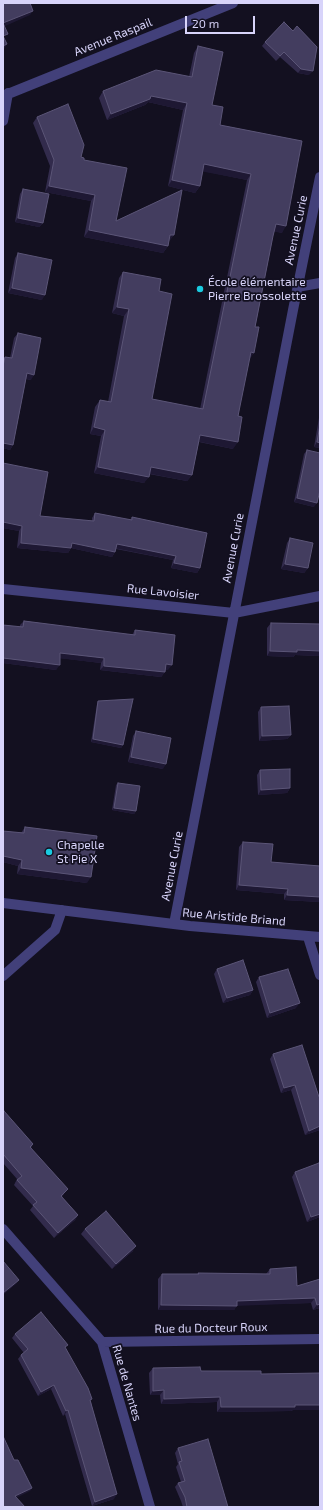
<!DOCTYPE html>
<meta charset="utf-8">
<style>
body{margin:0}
#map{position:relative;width:323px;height:1510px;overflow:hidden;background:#131020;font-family:"Exo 2",sans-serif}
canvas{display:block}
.frame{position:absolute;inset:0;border:4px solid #d8d4fa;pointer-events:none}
.scale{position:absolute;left:185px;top:16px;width:70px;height:18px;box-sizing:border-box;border:2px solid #d8d4fa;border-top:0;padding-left:5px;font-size:12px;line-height:14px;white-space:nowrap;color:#d8d4fa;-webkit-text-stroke:3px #131020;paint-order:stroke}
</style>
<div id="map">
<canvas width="323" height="1510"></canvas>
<div class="frame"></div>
<div class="scale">20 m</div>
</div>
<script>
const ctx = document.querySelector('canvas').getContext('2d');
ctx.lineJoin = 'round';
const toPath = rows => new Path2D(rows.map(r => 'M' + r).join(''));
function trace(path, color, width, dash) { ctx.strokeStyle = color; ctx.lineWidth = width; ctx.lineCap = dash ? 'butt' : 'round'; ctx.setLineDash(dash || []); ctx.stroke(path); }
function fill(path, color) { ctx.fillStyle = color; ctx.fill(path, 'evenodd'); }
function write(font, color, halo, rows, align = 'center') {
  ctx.font = font + ' "Exo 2",sans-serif'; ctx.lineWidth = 3.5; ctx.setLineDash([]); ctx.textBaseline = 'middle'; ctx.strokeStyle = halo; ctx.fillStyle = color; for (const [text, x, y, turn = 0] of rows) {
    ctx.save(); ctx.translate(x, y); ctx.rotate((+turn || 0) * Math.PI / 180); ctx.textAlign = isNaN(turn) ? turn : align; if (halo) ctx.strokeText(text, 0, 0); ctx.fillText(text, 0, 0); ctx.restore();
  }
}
const minor = toPath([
 [3,96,233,3],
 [3,121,8,93],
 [297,287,320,283],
 [3,589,234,613,320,596],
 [3,903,190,926,320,937],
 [174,924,293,310,320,177],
 [308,937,320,975],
 [3,976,55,930,62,910],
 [3,1229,102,1342,150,1507],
 [102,1342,320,1339]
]);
const wall = toPath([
 [284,22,309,75,298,73,280,57,276,61,262,46,265,42],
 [198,46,212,105,220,125,302,141,282,233,274,231,273,236,238,416,233,449,199,442,192,475,187,481,149,474,144,483,94,473,101,436,90,434,95,407,100,400,108,402,124,316,112,313,119,278,123,272,159,291,152,399,200,409,247,180,203,171,200,186,195,193,168,186,183,110,148,102,145,105,107,120,99,98,103,91,189,77,194,53],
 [37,117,84,160,116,221,174,235,169,241,168,246,163,253,84,237,91,201,45,192,50,166,33,123],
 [23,189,43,223,39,227,15,222,20,194],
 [18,253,42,300,8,293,15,258],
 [18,333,31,380,26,379,13,445,10,450,3,448,3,360,5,357,10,358,14,338],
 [320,412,320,448,314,447],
 [307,450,314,507,294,502,304,454],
 [95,513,130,520,132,517,200,568,197,573,171,568,173,560,116,549,115,552,112,557,71,548,68,553,17,548,19,531,3,528,40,516,92,521,92,518],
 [290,538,308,568,304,573,281,569,287,543],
 [24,621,132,635,135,630,168,670,165,669,165,672,161,677,100,670,101,663,60,658,56,670,3,663,3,625,20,627,20,625],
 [271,623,320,624,320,656,295,655,293,657,267,656,267,628],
 [98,701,123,745,121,748,91,742,97,704],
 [261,707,291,735,287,739,259,741,258,712],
 [136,731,163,769,128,762,133,736],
 [260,770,290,788,287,793,258,795,257,775],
 [118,783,136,811,134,814,112,810,116,785],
 [25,827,87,883,17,874,18,866,3,862,3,831,21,833],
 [243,842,271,862,320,866,320,902,284,900,284,894,236,890,239,847],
 [217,969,253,990,250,995,223,1003,214,974],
 [259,977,296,1008,267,1018,256,982],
 [273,1054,319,1097,320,1130,305,1135,291,1090,281,1093,270,1059],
 [3,1112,33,1144,31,1148,64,1194,62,1197,78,1215,75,1220,54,1238,30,1210,33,1206,14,1185,17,1179,3,1163],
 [295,1172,320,1217,307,1222,292,1177],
 [85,1229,133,1251,112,1269,81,1234],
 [270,1269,297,1286,320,1279,320,1308,313,1310,311,1303,237,1305,234,1310,158,1310,158,1279,162,1274,197,1274,198,1273,266,1274],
 [15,1334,65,1349,91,1402,114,1499,92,1506,65,1414,63,1416,51,1389,38,1396,18,1359,21,1355,24,1353,12,1338],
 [153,1368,201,1371,261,1374,293,1410,291,1411,217,1412,217,1402,161,1404,160,1395,150,1395,149,1373],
 [178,1448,228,1507,183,1507,181,1501,175,1487,178,1483,181,1482,176,1467,178,1464,175,1453]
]);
const shadedWall = toPath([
 [33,11,30,15,3,27,3,23],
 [7,44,4,49,3,49,3,46],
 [301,69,313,71,309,75,298,73],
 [151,96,187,103,183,110,148,102,145,105,107,120,111,114],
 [204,164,251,174,247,180,200,171],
 [172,180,200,186,195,193,168,186],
 [49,186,95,195,91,201,45,192],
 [18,218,43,223,39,227,15,222],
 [276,224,286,226,282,233,271,231],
 [89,230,168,246,163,253,84,237],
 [170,235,174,235,169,241,166,241],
 [12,288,45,295,42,300,8,293],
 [117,307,129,309,124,316,112,313],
 [251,352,254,353,249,360],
 [27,373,34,375,31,380,23,378],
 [94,427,105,430,101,436,90,434],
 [200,435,238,442,233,449,196,441],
 [317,442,320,443,320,448,314,447],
 [3,443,13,445,10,450,3,448],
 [98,467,149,477,144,483,94,473],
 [151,467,192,475,187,481,146,473],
 [297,498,317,503,314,507,294,502],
 [3,522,22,526,19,531,3,528],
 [21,543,72,543,115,552,112,557,71,548,68,553,17,548],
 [117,544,176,556,173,560,114,548],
 [174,563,200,568,197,573,171,568],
 [285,564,308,568,304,573,281,569],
 [297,650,320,651,320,656,295,655,293,657,267,656,270,651],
 [60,653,104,658,101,663,57,658],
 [3,658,60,665,56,670,3,663],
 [166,664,172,665,168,670,162,669],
 [104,666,165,672,161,677,100,670],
 [291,735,287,739,259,741,262,736],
 [93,739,123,745,121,748,91,742],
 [131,757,166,764,163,769,128,762],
 [290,788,287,793,258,795,261,790],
 [114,808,136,811,134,814,112,810],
 [3,856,22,860,18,866,3,862],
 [21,868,91,877,87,883,17,874],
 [239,885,288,889,284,894,236,890],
 [287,895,320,897,320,902,284,900],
 [253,990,250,995,223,1003,227,998],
 [300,1003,296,1008,267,1018,270,1013],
 [295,1085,291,1090,281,1093,284,1088],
 [320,1126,320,1130,305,1135,309,1131],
 [68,1189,64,1194,57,1201,61,1196],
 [320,1214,320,1217,307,1222,311,1217],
 [78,1215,75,1220,54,1238,58,1233],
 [136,1246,133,1251,112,1269,116,1264],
 [19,1280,16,1284,3,1295,3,1293],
 [315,1298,311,1303,234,1306,237,1306,234,1310,158,1310,161,1305,237,1301],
 [320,1304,320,1308,313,1310,317,1305],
 [54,1385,51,1389,38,1396,41,1392],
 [164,1390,160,1395,150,1395,153,1391],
 [220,1397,217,1402,161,1404,164,1399],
 [295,1405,320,1405,320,1410,293,1410,291,1411,217,1412,221,1407],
 [68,1410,65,1414,63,1416,66,1411],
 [32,1488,30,1491,14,1499,15,1496],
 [117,1494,114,1499,92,1506,95,1502]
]);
const building = toPath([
 [3,3,30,3,33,11,3,23,8,34,3,36,7,44,3,46,3,3],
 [284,22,293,31,297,26,317,47,313,71,301,69,284,52,280,56,265,42,284,22],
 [198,46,223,52,212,105,223,107,220,125,302,141,286,226,276,224,273,236,255,327,259,327,254,353,251,352,238,416,242,417,238,442,200,435,192,475,151,467,149,477,98,467,105,430,94,427,100,400,111,402,129,309,117,307,123,272,161,279,159,291,172,294,152,399,203,409,251,174,204,164,200,186,172,180,187,103,151,96,150,99,111,114,103,91,156,70,192,77,198,46],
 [68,104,84,145,81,157,84,158,84,160,127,168,116,221,182,190,174,235,170,235,168,246,89,230,95,195,49,186,54,160,37,117,68,104],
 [23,189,49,194,43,223,18,218,23,189],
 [18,253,52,260,45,295,12,288,18,253],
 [18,333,41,338,34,375,27,373,13,445,3,443,3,366,5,357,12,358,18,333],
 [320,425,320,443,317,442,320,425],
 [307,450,320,453,320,490,317,503,297,498,307,450],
 [3,463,48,472,40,516,94,521,95,513,132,520,132,517,207,533,200,568,174,563,176,556,117,544,115,552,72,543,71,548,21,543,22,526,3,522,3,463],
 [290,538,313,543,308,568,285,564,290,538],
 [24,621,135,635,135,630,175,635,172,665,166,664,165,672,104,666,104,658,60,653,60,665,3,658,3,625,23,627,24,621],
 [271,623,320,624,320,651,297,650,297,652,270,651,271,623],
 [133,699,123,745,93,739,98,701,133,699],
 [289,706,291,735,262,736,261,707,289,706],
 [136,731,171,738,166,764,131,757,136,731],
 [290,769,290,788,261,790,260,770,290,769],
 [118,783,140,786,136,811,114,808,118,783],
 [25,827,97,836,91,877,21,868,22,860,3,856,3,831,24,833,25,827],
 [243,842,273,844,271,862,320,866,320,897,287,895,288,889,239,885,243,842],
 [243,960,253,990,227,998,217,969,243,960],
 [288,969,300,1003,270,1013,259,977,288,969],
 [302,1045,319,1097,320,1096,320,1126,309,1131,295,1085,284,1088,273,1054,302,1045],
 [4,1111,33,1144,30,1147,68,1189,61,1196,78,1215,58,1233,33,1205,37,1202,17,1180,22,1176,3,1154,3,1112,4,1111],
 [319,1163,320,1164,320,1214,311,1217,295,1172,319,1163],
 [106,1211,136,1246,116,1264,85,1229,106,1211],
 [3,1261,19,1280,3,1293,3,1261],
 [296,1267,297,1286,320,1279,320,1304,317,1305,315,1298,237,1301,237,1306,161,1305,162,1274,199,1274,198,1273,270,1274,270,1269,296,1267],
 [41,1312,68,1345,65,1347,88,1388,92,1399,90,1400,117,1494,95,1502,68,1410,66,1411,54,1385,41,1392,21,1355,28,1349,15,1334,41,1312],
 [200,1367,201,1371,261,1371,261,1374,320,1373,320,1405,295,1405,295,1407,221,1407,220,1397,164,1399,164,1390,153,1391,153,1368,200,1367],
 [3,1436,14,1460,18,1460,32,1488,15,1496,25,1507,3,1507,3,1436],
 [208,1439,228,1507,187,1507,185,1497,178,1483,185,1481,179,1462,182,1461,178,1448,208,1439]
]);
const markers = [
 [200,289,4,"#1acbe0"],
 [49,852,4,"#1acbe0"]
];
const streetNames = [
 ["Avenue Raspail",113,37,-22],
 ["Avenue Curie",296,230,-78],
 ["Avenue Curie",233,548,-79],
 ["Rue Lavoisier",163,592,6],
 ["Avenue Curie",172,866,-79],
 ["Rue Aristide Briand",234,917,5],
 ["Rue du Docteur Roux",211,1328,-1],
 ["Rue de Nantes",127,1383,74]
];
const poiNames = [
 ["École élémentaire",208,282],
 ["Pierre Brossolette",208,296],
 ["Chapelle",57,845],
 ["St Pie X",57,859]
];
trace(minor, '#42407a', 10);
fill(wall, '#322b4c');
fill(shadedWall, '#1e1833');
fill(building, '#433d5f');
trace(building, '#5b5577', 1);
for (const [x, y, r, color] of markers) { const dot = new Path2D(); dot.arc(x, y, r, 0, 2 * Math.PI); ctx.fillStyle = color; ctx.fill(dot); trace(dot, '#131020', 1.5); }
write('12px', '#d8d4fa', '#131020', streetNames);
write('12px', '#d8d4fa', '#131020', poiNames, 'left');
</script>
